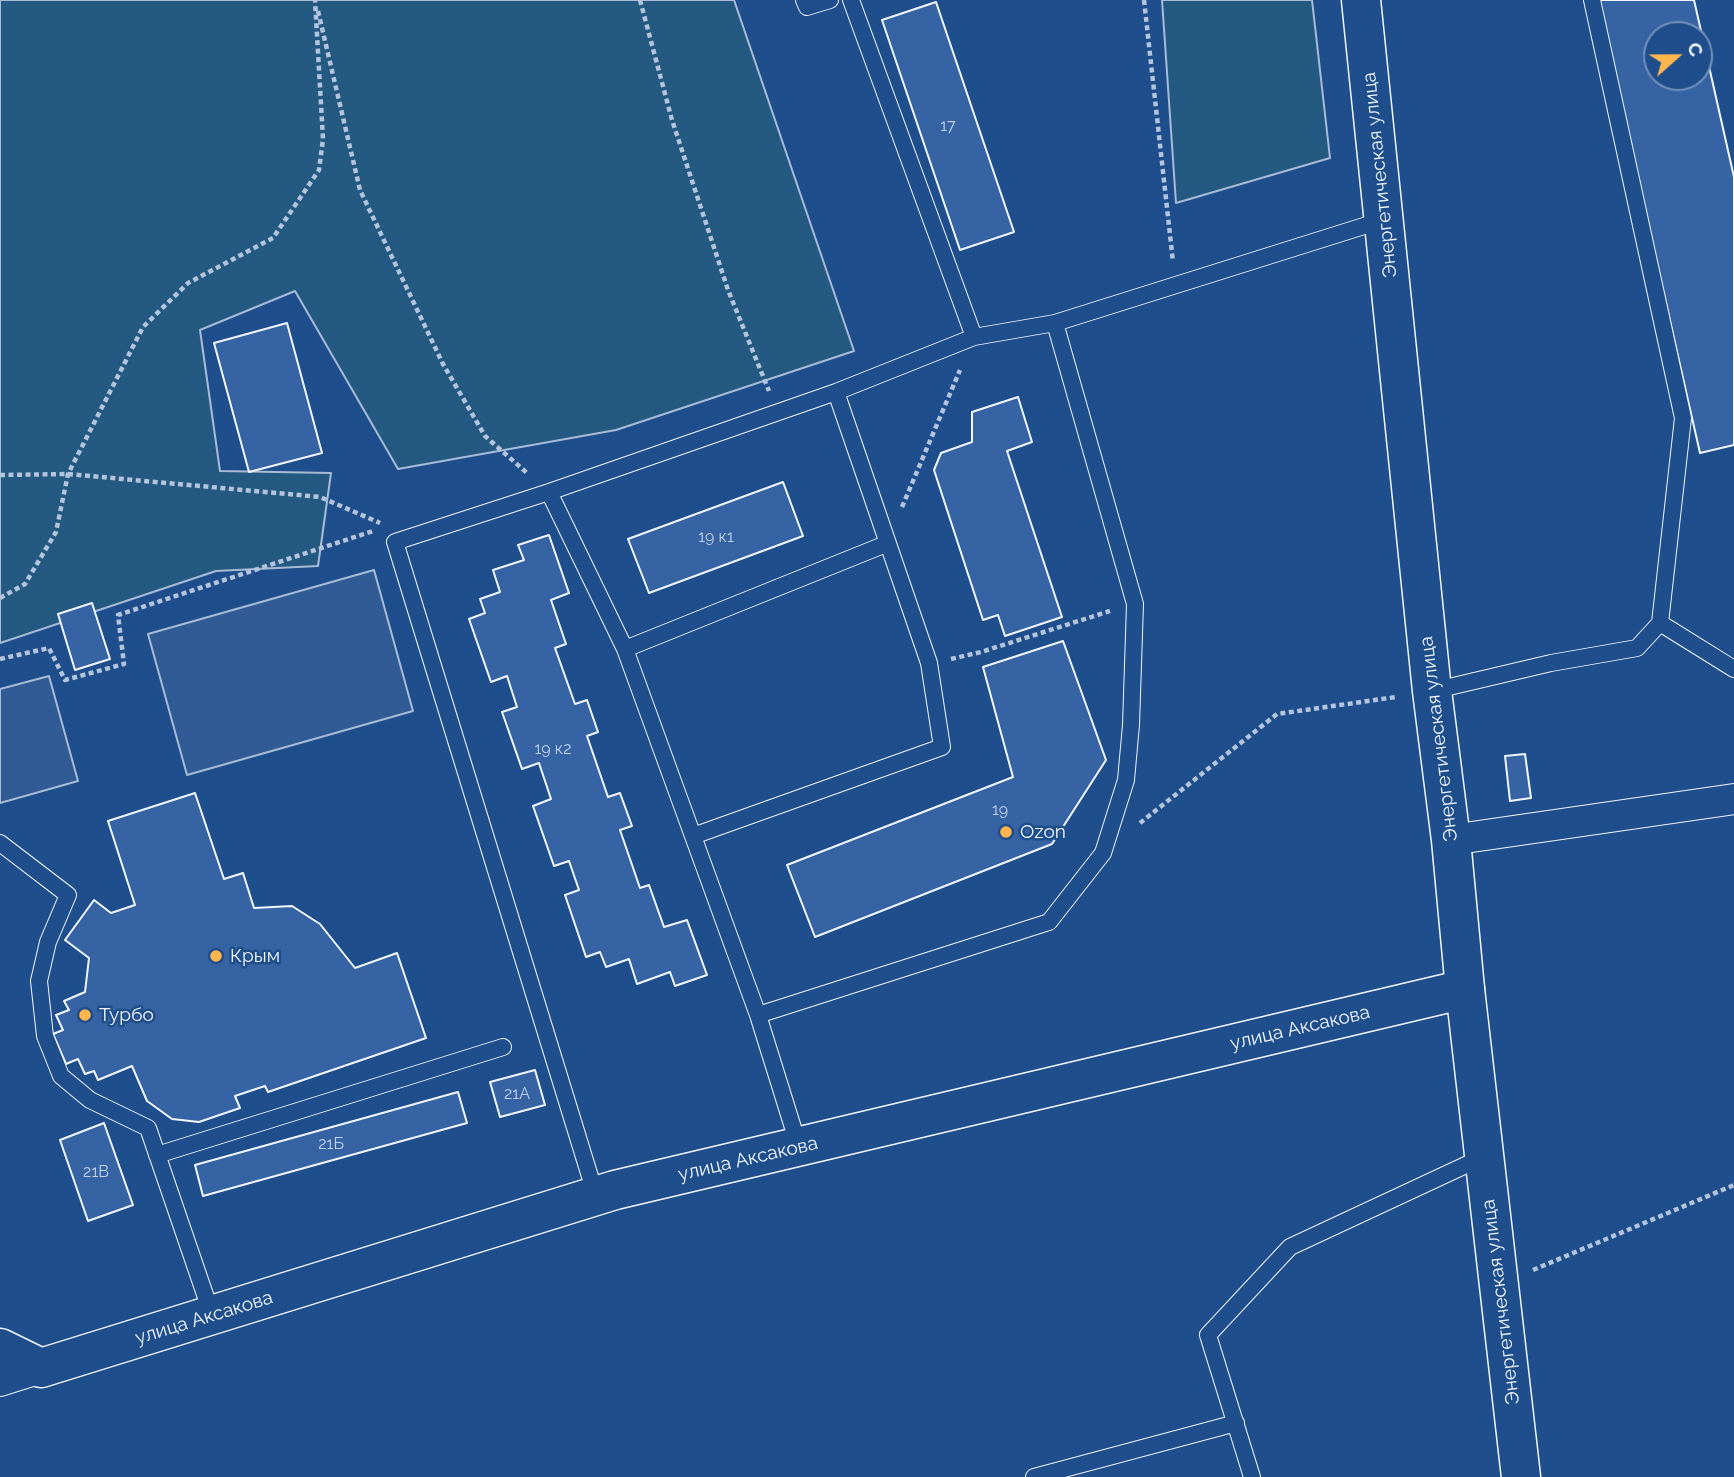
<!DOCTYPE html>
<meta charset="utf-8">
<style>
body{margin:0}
#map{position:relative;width:1734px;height:1477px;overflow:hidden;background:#1f4e8c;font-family:Raleway,sans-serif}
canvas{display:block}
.north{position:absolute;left:1643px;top:21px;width:70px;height:70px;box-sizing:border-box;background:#1f4e8c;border:2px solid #7391ba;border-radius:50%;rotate:69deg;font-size:19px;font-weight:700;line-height:28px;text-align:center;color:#f2f6ff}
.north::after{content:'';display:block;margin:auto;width:24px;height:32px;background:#ffb74d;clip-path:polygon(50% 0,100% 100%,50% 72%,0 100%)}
</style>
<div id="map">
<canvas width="1734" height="1477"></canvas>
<div class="north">С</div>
</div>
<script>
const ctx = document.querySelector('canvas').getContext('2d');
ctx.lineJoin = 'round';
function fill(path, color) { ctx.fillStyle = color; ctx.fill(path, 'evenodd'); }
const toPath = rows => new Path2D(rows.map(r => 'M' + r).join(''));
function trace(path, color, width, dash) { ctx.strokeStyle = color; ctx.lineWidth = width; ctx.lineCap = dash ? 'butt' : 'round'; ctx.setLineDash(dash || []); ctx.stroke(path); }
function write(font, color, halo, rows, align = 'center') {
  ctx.font = font + ' Raleway,sans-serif'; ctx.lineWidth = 5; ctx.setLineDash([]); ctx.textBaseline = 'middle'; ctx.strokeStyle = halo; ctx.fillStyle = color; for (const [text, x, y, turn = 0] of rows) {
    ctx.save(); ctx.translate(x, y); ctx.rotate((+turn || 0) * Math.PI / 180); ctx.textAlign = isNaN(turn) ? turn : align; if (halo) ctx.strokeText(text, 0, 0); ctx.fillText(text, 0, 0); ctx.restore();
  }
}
const green = toPath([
 [0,0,734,0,854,351,616,430,398,469,295,291,200,330,220,471,331,473,318,566,216,571,0,643,0,0],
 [1162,0,1312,0,1330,158,1176,203,1162,0]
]);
const parking = toPath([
 [374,570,413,711,187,775,148,634,374,570],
 [49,676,78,781,0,803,0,689,49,676]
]);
const building = toPath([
 [1597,0,1694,0,1734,177,1734,445,1700,453,1597,0],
 [1657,35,1699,35,1699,77,1657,77,1657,35],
 [936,2,1014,232,960,250,882,20,936,2],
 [287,323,322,453,249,472,214,343,287,323],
 [1018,397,1032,442,1007,451,1062,617,1005,636,998,615,983,620,934,470,941,453,972,442,972,412,1018,397],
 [783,482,803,536,649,593,628,539,783,482],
 [549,535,569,593,551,600,566,644,555,648,575,704,587,700,598,732,587,736,608,797,620,793,632,826,620,830,640,888,649,885,664,927,687,920,707,975,675,986,670,972,637,984,629,959,606,967,600,952,586,957,565,895,579,890,569,861,554,866,533,806,551,799,539,763,522,769,502,712,517,707,507,676,491,682,469,619,485,613,480,599,500,592,493,570,524,560,518,545,549,535],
 [92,603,110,659,75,670,58,614,92,603],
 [1063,641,1106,760,1052,844,815,937,787,865,1013,777,983,667,1063,641],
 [1525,754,1531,798,1510,801,1505,756,1525,754],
 [195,793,224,879,243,873,254,908,292,906,320,924,355,968,397,953,426,1038,268,1092,265,1086,235,1096,240,1108,199,1122,172,1119,147,1101,132,1066,98,1080,94,1071,85,1074,78,1059,66,1064,53,1034,63,1030,56,1015,69,1010,64,1001,85,992,89,958,65,940,94,900,111,913,135,905,108,821,195,793],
 [535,1070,545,1105,500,1117,490,1082,535,1070],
 [458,1092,467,1123,203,1196,195,1165,458,1092],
 [104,1123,133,1205,88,1221,60,1140,104,1123]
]);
const path = toPath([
 [640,0,672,120,728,290,769,391],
 [1144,0,1173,262],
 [318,11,360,190,443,364,485,436,527,473],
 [0,475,68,474,320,497,380,523],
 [902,507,960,370],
 [0,598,25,584,56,532,68,474,143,327,188,283,273,238,319,170,323,139,315,0],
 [0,659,49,648,65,680,124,664,118,615,373,531],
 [951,659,981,652,1110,611],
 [1140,823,1277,714,1396,697],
 [1533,1270,1734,1185]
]);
const service = toPath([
 [804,0,807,7,830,0],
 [851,0,974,337,1055,323,1383,220],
 [1592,0,1683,418,1660,623],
 [549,492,625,649,758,1015],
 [625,649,886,544],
 [1432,691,1551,663,1637,648,1660,623,1734,669],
 [693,836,942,747,929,663,836,392],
 [0,843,68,895,48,942,39,981,45,1036,61,1076,90,1100,148,1128,212,1315],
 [799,1147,758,1015,1049,922,1103,853,1126,780,1131,725,1135,604,1055,323],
 [157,1155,503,1047],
 [596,1196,395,542,549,492,836,392,974,337],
 [1034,1477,1236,1423],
 [1252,1477,1208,1335,1290,1247,1483,1157]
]);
const minor = toPath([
 [1451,840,1734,799],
 [0,1381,41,1368]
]);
const tertiary = toPath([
 [1361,0,1432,691,1451,840,1465,989]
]);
const secondary = toPath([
 [0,1348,41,1368,615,1190,1465,989,1521,1477]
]);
const markers = [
 [1006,832,7,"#ffb74d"],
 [216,956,7,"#ffb74d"],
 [85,1015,7,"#ffb74d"]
];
const numberNames = [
 ["17",948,126],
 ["19 к1",716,537],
 ["19 к2",553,749],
 ["19",1000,810],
 ["21А",517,1094],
 ["21Б",331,1144],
 ["21В",96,1172]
];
const streetNames = [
 ["Энергетическая улица",1380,175,-96],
 ["Энергетическая улица",1439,739,-97],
 ["улица Аксакова",1300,1028,-13],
 ["улица Аксакова",748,1159,-13],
 ["Энергетическая улица",1501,1302,-97],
 ["улица Аксакова",204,1318,-17]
];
const poiNames = [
 ["Ozon",1020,832],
 ["Крым",230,956],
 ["Турбо",99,1015]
];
fill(green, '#245a82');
trace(green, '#a8bbd7', 2);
fill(parking, '#305b95');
trace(parking, '#a8bbd7', 2);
fill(building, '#3563a3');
trace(building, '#f2f6ff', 2);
trace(service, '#f2f6ff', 18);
trace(minor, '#f2f6ff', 32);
trace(tertiary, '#f2f6ff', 41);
trace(secondary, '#f2f6ff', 41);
trace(path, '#b3c4dc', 4.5, [5, 3.5]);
trace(service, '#1f4e8c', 16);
trace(minor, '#1f4e8c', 30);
trace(tertiary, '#1f4e8c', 38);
trace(secondary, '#1f4e8c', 38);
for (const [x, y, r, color] of markers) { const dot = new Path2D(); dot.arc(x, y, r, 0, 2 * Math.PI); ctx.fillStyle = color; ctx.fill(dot); trace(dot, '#1f4e8c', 2.5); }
write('16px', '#c3d1e8', null, numberNames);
write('19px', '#f2f6ff', '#1f4e8c', streetNames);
write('19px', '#f2f6ff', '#1f4e8c', poiNames, 'left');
</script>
